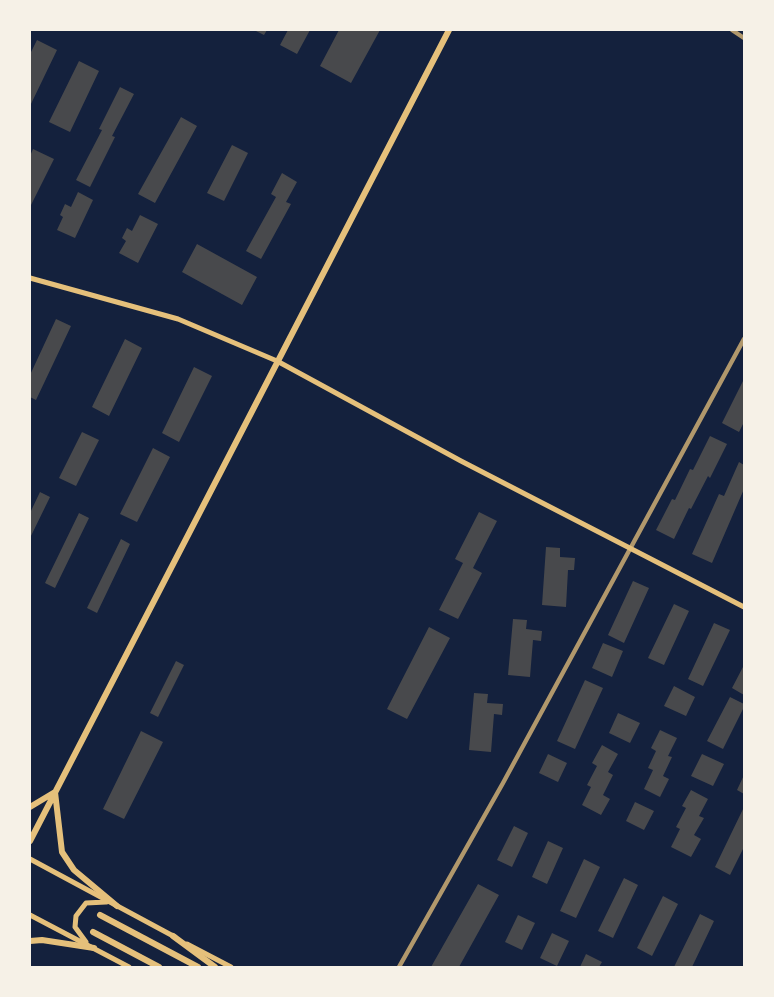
<!DOCTYPE html>
<style>
body{margin:0}
#map{position:relative;width:774px;height:997px;overflow:hidden;background:#14213d;font-family:"Nunito Sans",sans-serif}
canvas{display:block}
.frame{position:absolute;inset:0;border:31px solid #f6f1e7;pointer-events:none}
</style>
<div id="map">
<canvas width="774" height="997"></canvas>
<div class="frame"></div>
</div>
<script>
const ctx = document.querySelector('canvas').getContext('2d');
ctx.lineJoin = 'round';
function fill(path, color) { ctx.fillStyle = color; ctx.fill(path, 'evenodd'); }
const toPath = rows => new Path2D(rows.map(r => 'M' + r).join(''));
function trace(path, color, width, dash) { ctx.strokeStyle = color; ctx.lineWidth = width; ctx.lineCap = dash ? 'butt' : 'round'; ctx.setLineDash(dash || []); ctx.stroke(path); }
const building = toPath([
 [254,30,267,30,264,35],
 [288,30,310,30,297,54,280,45],
 [339,30,380,30,351,83,320,66],
 [37,40,57,50,30,106,30,54],
 [79,61,99,71,70,132,49,122],
 [120,87,134,94,112,136,115,137,90,187,76,180,102,130,99,129],
 [181,117,197,126,155,203,138,194],
 [232,145,248,153,224,201,207,193],
 [33,149,54,159,30,207,30,156],
 [282,173,297,182,286,202,291,204,261,259,246,251,276,197,271,194],
 [78,192,93,200,75,238,57,230,63,217,60,215,65,204,71,207],
 [140,215,158,224,138,263,119,253,126,241,122,238,127,228,132,231],
 [197,244,257,277,242,305,182,272],
 [56,319,71,326,36,400,30,397,30,375],
 [125,339,142,348,109,416,92,407],
 [194,367,212,376,179,442,162,433],
 [744,379,744,422,739,432,722,423],
 [82,432,99,440,76,486,59,478],
 [710,436,727,444,710,478,708,476,691,509,689,508,674,539,656,530,672,499,675,500,690,469,693,470],
 [153,448,170,457,137,522,120,514],
 [739,462,744,465,744,489,712,563,692,554,719,494,724,496],
 [40,492,50,497,30,538,30,513],
 [479,512,497,521,473,568,482,573,458,619,439,610,463,563,455,559],
 [79,513,89,518,55,588,45,583],
 [121,539,130,544,97,613,87,608],
 [546,547,560,548,560,557,575,558,574,570,568,570,566,607,542,605],
 [633,581,649,588,624,643,608,635],
 [674,604,689,611,664,665,648,658],
 [513,619,527,620,526,629,542,631,541,641,533,640,530,677,508,675],
 [714,623,730,630,703,686,688,679],
 [429,627,450,638,407,719,387,709],
 [603,643,623,651,612,677,592,668],
 [176,661,184,665,158,717,150,713],
 [744,665,744,695,732,688],
 [585,680,603,688,575,749,557,741],
 [674,686,695,697,686,716,664,706],
 [474,693,488,694,487,703,503,704,502,715,494,714,491,752,469,750],
 [730,697,744,704,744,707,723,749,707,741],
 [618,713,640,723,630,743,609,733],
 [660,730,677,738,668,756,672,757,663,776,669,779,660,797,644,789,653,770,648,768,656,751,651,748],
 [141,731,163,742,124,819,103,809],
 [602,745,618,754,608,772,613,775,603,795,610,799,601,815,582,805,591,787,587,785,597,766,592,763],
 [548,754,567,763,558,782,539,773],
 [702,754,724,764,713,786,691,776],
 [744,775,744,794,737,790],
 [691,790,708,799,699,816,704,818,694,835,701,839,691,857,671,847,680,829,676,827,686,808,682,806],
 [635,802,654,811,644,830,626,821],
 [744,807,744,847,730,875,715,867],
 [514,826,528,833,512,867,497,860],
 [548,841,563,848,547,884,532,877],
 [584,859,600,867,576,918,560,911],
 [624,878,638,885,613,938,598,931],
 [478,884,499,895,459,967,431,967],
 [663,896,678,904,652,956,637,948],
 [700,914,714,921,692,967,674,967],
 [518,915,535,923,522,950,505,942],
 [552,933,569,941,557,966,540,958],
 [586,954,602,962,599,967,580,967]
]);
const tertiary = toPath([
 [732,30,744,38],
 [399,967,503,783,744,339]
]);
const secondary = toPath([
 [30,278,178,319,277,361,461,461,744,607],
 [30,859,175,937],
 [30,915,129,967],
 [86,942,75,927,76,916,86,903,106,902],
 [187,944,231,967]
]);
const primary = toPath([
 [30,807,55,792,62,852,74,870,117,906],
 [30,841,449,30],
 [30,941,42,940,94,948]
]);
const trunk = toPath([
 [100,915,198,967],
 [93,932,159,967],
 [173,936,215,967]
]);
fill(building, '#48494c');
trace(tertiary, '#b1986c', 4.5);
trace(secondary, '#e5c07b', 5);
trace(primary, '#e5c07b', 6);
trace(trunk, '#e5c07b', 6);
</script>
